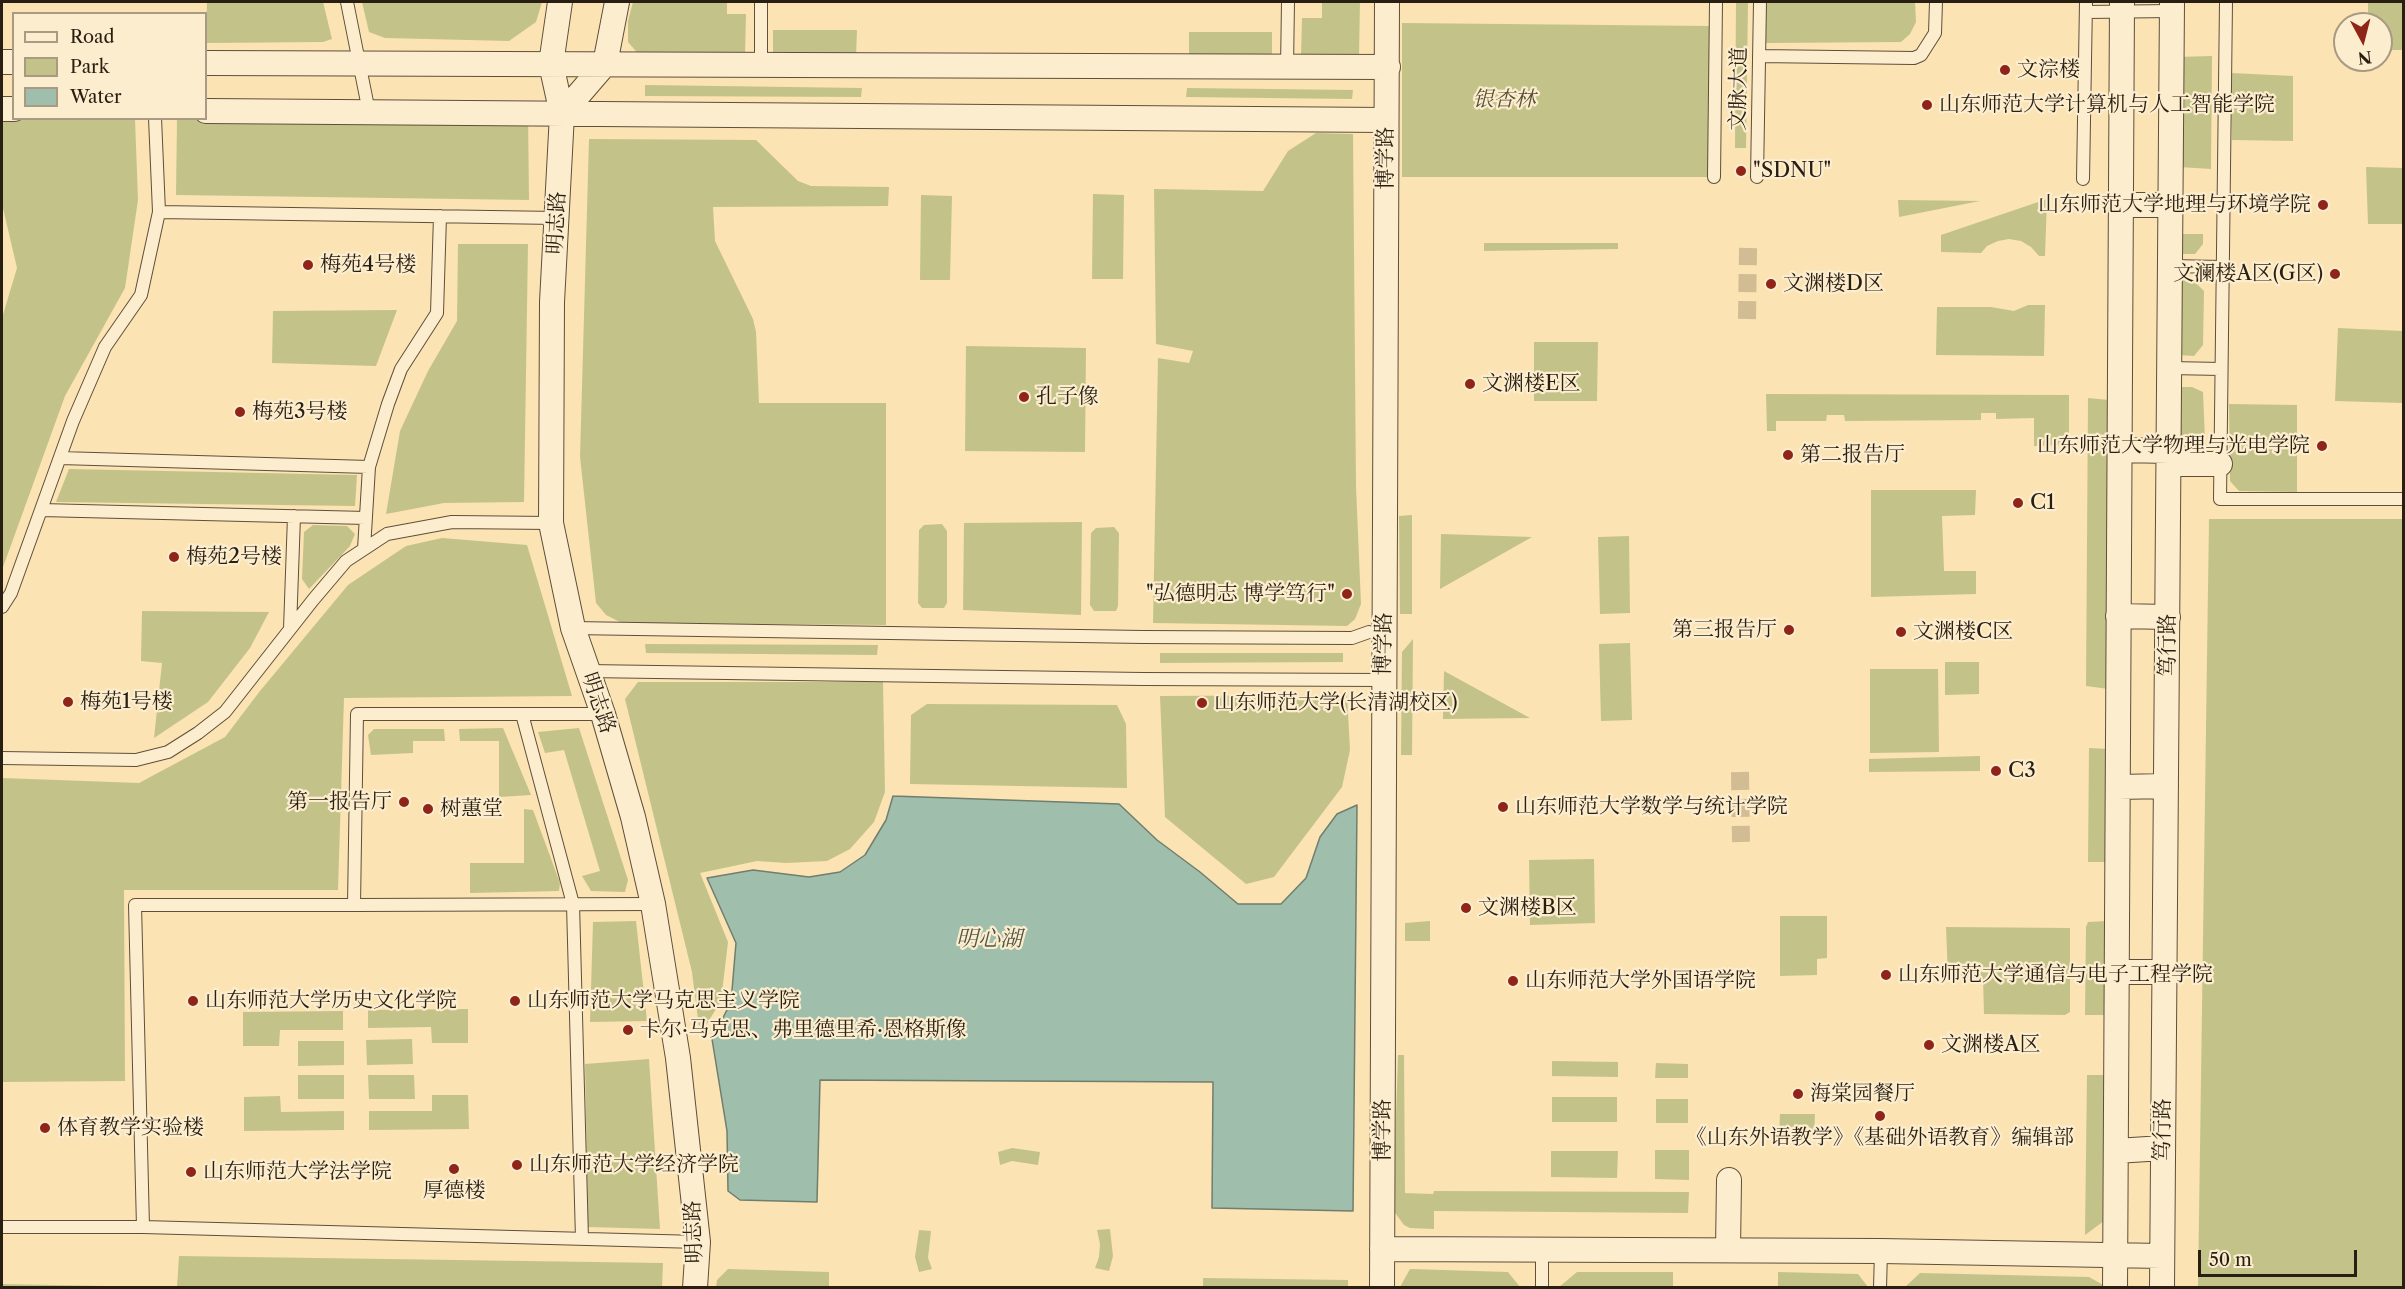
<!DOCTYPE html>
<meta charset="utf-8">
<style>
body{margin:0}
#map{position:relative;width:2405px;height:1289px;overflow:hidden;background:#fbe3b3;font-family:"Libre Caslon Text",serif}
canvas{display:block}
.frame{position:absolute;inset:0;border:3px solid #291e12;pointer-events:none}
.legend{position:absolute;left:12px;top:12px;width:195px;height:108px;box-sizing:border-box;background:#fcedce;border:2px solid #a89a83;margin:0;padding:8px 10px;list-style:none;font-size:18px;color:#291e12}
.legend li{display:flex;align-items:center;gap:12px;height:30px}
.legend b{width:30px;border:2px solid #a89a83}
.north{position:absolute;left:2333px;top:12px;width:60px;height:60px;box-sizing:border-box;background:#fcedce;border:2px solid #a89a83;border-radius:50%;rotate:173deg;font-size:16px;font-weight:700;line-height:24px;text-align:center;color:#291e12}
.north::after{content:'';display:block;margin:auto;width:21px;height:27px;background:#8f2418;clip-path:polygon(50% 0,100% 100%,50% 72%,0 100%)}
.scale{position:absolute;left:2198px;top:1250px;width:159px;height:27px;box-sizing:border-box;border:3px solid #291e12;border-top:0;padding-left:8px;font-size:18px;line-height:21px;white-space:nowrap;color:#291e12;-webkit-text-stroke:4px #fcedce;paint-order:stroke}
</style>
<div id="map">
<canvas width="2405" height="1289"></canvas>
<div class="frame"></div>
<ul class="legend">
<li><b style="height:8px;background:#fcedce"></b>Road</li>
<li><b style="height:16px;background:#c3c389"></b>Park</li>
<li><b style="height:16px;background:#9fbeab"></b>Water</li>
</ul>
<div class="north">N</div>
<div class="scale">50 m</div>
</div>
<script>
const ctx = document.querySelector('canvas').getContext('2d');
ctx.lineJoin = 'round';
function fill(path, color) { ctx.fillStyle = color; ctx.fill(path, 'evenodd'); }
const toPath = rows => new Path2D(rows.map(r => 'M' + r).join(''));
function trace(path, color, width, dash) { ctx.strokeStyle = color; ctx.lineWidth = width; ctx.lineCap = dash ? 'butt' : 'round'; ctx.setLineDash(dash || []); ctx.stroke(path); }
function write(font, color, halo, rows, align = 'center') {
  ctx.font = font + ' "Libre Caslon Text","Noto Serif SC",serif'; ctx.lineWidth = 4.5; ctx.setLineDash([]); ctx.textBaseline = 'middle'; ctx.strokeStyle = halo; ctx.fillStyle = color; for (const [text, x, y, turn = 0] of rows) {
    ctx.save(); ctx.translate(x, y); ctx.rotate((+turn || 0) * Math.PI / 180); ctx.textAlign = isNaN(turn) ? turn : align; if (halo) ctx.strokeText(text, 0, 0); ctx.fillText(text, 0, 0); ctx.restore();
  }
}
const green = toPath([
 [207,2,323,2,332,39,323,42,206,43],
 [362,2,542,2,536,22,509,41,385,38,369,32],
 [633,2,727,2,727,14,746,14,745,56,641,57,628,42,628,21],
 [1322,2,1360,2,1359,55,1301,56,1302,18,1322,18],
 [1736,2,1748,2,1746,148,1735,148],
 [1766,2,1915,2,1916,22,1910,34,1901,42,1766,43],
 [2368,2,2403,2,2403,50,2381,50,2381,24,2368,24],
 [1402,23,1710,26,1714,177,1402,177],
 [773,30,857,30,856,56,773,56],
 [1189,32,1272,32,1272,58,1189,58],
 [2212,56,2211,169,2179,167,2176,57],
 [2231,73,2293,76,2293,141,2232,140],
 [645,85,862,88,861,97,645,96],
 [1187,88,1353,90,1352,99,1186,97],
 [528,113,529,200,176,195,177,119],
 [2,117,135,119,138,200,125,288,65,396,2,570,2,318,17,268,2,204],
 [1316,133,1353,134,1356,486,1361,604,1355,619,1347,626,1153,623,1158,358,1189,363,1193,351,1156,344,1154,189,1263,191,1288,151],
 [589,139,756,140,798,181,811,186,889,187,888,206,713,207,715,241,753,319,756,332,759,403,886,403,886,625,622,623,606,615,596,603,580,457],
 [2366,167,2403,168,2403,224,2368,224],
 [1093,194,1124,195,1123,279,1092,279],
 [921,195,952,196,950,280,920,280],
 [2047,199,2045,256,2039,256,2031,247,2021,241,2009,239,1998,241,1987,246,1981,253,1941,252,1941,235],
 [1898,200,1980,201,1899,217],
 [2178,234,2203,234,2203,244,2195,254,2178,254],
 [1618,243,1618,249,1484,251,1484,243],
 [458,244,528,244,524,502,444,503,386,514,400,431,428,371,457,321],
 [2177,279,2194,281,2204,291,2203,345,2194,356,2178,355],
 [2028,305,2045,305,2044,356,1936,355,1937,307,1991,307,2014,311],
 [397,310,376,366,272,363,273,311],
 [2338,328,2403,331,2403,403,2335,401],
 [1534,342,1598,342,1597,401,1534,401],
 [966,346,1086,348,1085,452,965,451],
 [2179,387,2192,387,2203,392,2205,440,2195,451,2179,451],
 [1766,394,2069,395,2069,445,2034,446,2034,418,1996,419,1996,413,1981,413,1981,420,1845,421,1844,415,1827,415,1826,421,1776,421,1776,431,1767,431],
 [2088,398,2109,400,2109,689,2086,686],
 [2229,404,2297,405,2297,492,2239,491,2230,481],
 [69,469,357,475,355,506,56,502],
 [1871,490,1976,490,1975,515,1942,516,1944,571,1976,571,1976,594,1871,597],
 [1412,515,1412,614,1400,614,1399,516],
 [2209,519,2403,519,2403,1287,2198,1287],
 [1082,522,1081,615,963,610,964,523],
 [942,524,947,531,947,603,944,608,922,608,918,603,919,530,924,525],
 [313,525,347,526,355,534,350,546,309,589,302,579,304,532],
 [1114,527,1119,533,1118,606,1116,611,1094,611,1090,605,1091,533,1096,528],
 [1441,534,1532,537,1440,589],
 [1629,536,1630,613,1600,614,1598,537],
 [442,538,527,545,572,696,344,698,338,890,124,890,125,1081,2,1082,2,778,139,783,225,737,260,691,348,585,406,546],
 [142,611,269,612,250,648,208,702,154,738,162,663,141,661],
 [1413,639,1412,755,1401,755,1402,652],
 [1630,643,1632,720,1601,721,1599,644],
 [645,644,878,645,877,655,646,653],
 [1160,653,1343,653,1343,662,1160,663],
 [1945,662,1979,662,1979,694,1945,695],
 [1870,669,1938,669,1939,752,1870,753],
 [1444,671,1530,718,1443,719],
 [638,682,883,682,885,792,874,822,850,849,827,861,786,863,757,861,700,873,728,942,721,1001,700,1035,692,972,625,699],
 [1347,695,1350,750,1342,787,1274,877,1246,884,1165,817,1160,696],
 [927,704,1117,705,1126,724,1127,788,910,784,911,715],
 [503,728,531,795,499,797,499,741,460,741,459,729],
 [579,728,628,880,625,892,591,891,582,876,600,871,564,750,545,753,538,732],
 [374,729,444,729,445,741,413,741,413,753,371,755,368,735],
 [2089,748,2110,749,2111,862,2088,862],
 [1980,756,1980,771,1869,772,1869,759],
 [524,809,533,810,560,883,559,891,470,893,470,863,524,863],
 [1594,859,1595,923,1530,925,1529,860],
 [1780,916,1827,916,1827,958,1817,959,1817,975,1780,976],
 [636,921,647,1021,590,1022,593,922],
 [1430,921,1430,941,1405,941,1405,923],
 [2108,921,2112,1015,2085,1015,2086,927,2088,922],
 [1946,927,2070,928,2070,1012,2065,1015,1984,1014,1983,978,1948,978],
 [468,1009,468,1043,432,1043,431,1027,368,1028,368,1010],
 [343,1011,343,1030,280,1030,279,1046,243,1046,243,1012],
 [412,1039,413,1064,367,1065,366,1040],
 [298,1041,344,1041,344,1065,298,1066],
 [1398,1055,1404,1055,1405,1193,1433,1194,1434,1191,1689,1192,1688,1213,1434,1211,1434,1229,1410,1228,1404,1225,1393,1210],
 [649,1059,660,1229,588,1227,585,1064],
 [1552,1061,1618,1062,1618,1077,1552,1076],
 [1656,1063,1688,1064,1688,1078,1655,1078],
 [298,1075,344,1075,344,1099,298,1099],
 [368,1075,414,1075,415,1099,369,1099],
 [2087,1075,2110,1075,2104,1221,2085,1235],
 [432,1095,468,1095,469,1129,369,1130,369,1111,432,1111],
 [280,1096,281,1112,344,1111,344,1130,244,1131,244,1097],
 [1552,1097,1617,1097,1617,1122,1552,1122],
 [1656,1099,1688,1099,1688,1123,1656,1123],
 [1780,1114,1815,1114,1814,1136,1779,1136],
 [1012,1148,1040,1152,1038,1165,1012,1161,1000,1165,998,1152],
 [1655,1150,1689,1150,1689,1180,1655,1179],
 [1551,1151,1618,1151,1617,1178,1551,1177],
 [1110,1229,1113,1256,1109,1271,1095,1268,1099,1257,1100,1244,1097,1230],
 [919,1230,931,1231,928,1258,932,1269,919,1272,915,1257],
 [179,1256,663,1263,662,1287,177,1287],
 [728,1269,829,1272,829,1287,716,1287,717,1280],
 [1410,1269,1508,1272,1520,1287,1400,1287],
 [1577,1272,1673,1272,1673,1287,1559,1287],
 [1778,1272,1858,1274,1868,1287,1778,1287],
 [1920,1273,2089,1277,2107,1287,1904,1288],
 [1203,1278,1348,1280,1348,1287,1203,1287],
 [2,1284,159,1287,2,1288]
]);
const water = toPath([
 [893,796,1119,804,1157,840,1200,872,1238,904,1281,904,1306,878,1320,837,1337,814,1357,805,1353,1211,1212,1208,1213,1082,820,1080,817,1202,740,1200,728,1191,727,1131,712,1039,731,1002,736,943,707,878,753,870,809,877,840,872,865,855,886,820,893,796]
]);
const pedestrianTunnel = toPath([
 [1747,319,1748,248],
 [1740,772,1741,842]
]);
const service = toPath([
 [347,2,369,112],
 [761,2,761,65],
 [2226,2,2220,499,2404,499],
 [2086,12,2172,11],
 [1759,56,1914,58,1921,55,1935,33,1936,2],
 [1287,67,1288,2],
 [1714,177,1716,2],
 [1757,177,1760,2],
 [2083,179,2086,2],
 [159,212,557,218],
 [2170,266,2222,267],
 [2170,368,2221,369],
 [60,458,369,467],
 [41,510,366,518],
 [364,549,369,467,388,404,401,369,437,313,440,216],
 [2,607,11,593,73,421,105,347,141,295,159,212,155,118],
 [573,628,1143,637,1352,638,1369,632],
 [290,629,294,516],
 [587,671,1143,679,1384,680],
 [522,714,573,904,582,1239],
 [603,714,357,714,354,905,653,904],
 [2,758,136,760,168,752,198,733,225,712,313,600,346,561,387,534,452,522,551,523],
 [2,1227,143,1227,698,1242],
 [143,1227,135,905,354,905],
 [1542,1249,1542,1288],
 [1880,1288,1881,1251]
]);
const minor = toPath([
 [560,2,551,64,562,114,552,302,551,523,573,628,603,714,633,817,653,904,678,1058,698,1242,695,1288],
 [2,62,14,62],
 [206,63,1388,67],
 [2,109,14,109],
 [206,111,1386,120],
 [562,114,605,64,617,2],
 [2121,205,2171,205],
 [2119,450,2169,451],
 [2169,464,2220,464],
 [2118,616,2168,617],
 [2118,787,2166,786],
 [2117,972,2165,972],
 [2116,1151,2163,1148],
 [1382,1249,1881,1251,2162,1256],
 [1728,1250,1729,1180],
 [1382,1288,1387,2],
 [2115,1288,2122,2],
 [2162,1288,2172,2]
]);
const markers = [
 [2005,70,6,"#8f2418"],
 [1927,105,6,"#8f2418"],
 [1741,171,6,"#8f2418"],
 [2323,205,6,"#8f2418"],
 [308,265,6,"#8f2418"],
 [2335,274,6,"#8f2418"],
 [1771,284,6,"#8f2418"],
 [1470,384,6,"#8f2418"],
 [1024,397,6,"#8f2418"],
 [240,412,6,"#8f2418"],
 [2322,446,6,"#8f2418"],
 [1788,455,6,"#8f2418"],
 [2018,503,6,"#8f2418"],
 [174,557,6,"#8f2418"],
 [1347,594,6,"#8f2418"],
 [1789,630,6,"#8f2418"],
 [1901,632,6,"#8f2418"],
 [68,702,6,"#8f2418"],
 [1202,703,6,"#8f2418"],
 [1996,771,6,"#8f2418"],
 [404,802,6,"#8f2418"],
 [1503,807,6,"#8f2418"],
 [428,809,6,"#8f2418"],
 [1466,908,6,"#8f2418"],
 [1886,975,6,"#8f2418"],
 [1513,981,6,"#8f2418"],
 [193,1001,6,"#8f2418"],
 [515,1001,6,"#8f2418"],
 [628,1030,6,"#8f2418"],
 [1929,1045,6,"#8f2418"],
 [1798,1094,6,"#8f2418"],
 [1880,1116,6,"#8f2418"],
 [45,1128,6,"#8f2418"],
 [517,1165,6,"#8f2418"],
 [454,1169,6,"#8f2418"],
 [191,1172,6,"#8f2418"]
];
const poiNames = [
 ["文淙楼",2017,70],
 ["山东师范大学计算机与人工智能学院",1939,105],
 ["\"SDNU\"",1753,171],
 ["山东师范大学地理与环境学院",2311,205,"right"],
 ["梅苑4号楼",320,265],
 ["文澜楼A区(G区)",2323,274,"right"],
 ["文渊楼D区",1783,284],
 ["文渊楼E区",1482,384],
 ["孔子像",1036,397],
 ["梅苑3号楼",252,412],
 ["山东师范大学物理与光电学院",2310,446,"right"],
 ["第二报告厅",1800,455],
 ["C1",2030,503],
 ["梅苑2号楼",186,557],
 ["\"弘德明志 博学笃行\"",1335,594,"right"],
 ["第三报告厅",1777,630,"right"],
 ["文渊楼C区",1913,632],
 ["梅苑1号楼",80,702],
 ["山东师范大学(长清湖校区)",1214,703],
 ["C3",2008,771],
 ["第一报告厅",392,802,"right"],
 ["山东师范大学数学与统计学院",1515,807],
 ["树蕙堂",440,809],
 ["文渊楼B区",1478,908],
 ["山东师范大学通信与电子工程学院",1898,975],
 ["山东师范大学外国语学院",1525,981],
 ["山东师范大学历史文化学院",205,1001],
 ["山东师范大学马克思主义学院",527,1001],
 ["卡尔·马克思、弗里德里希·恩格斯像",640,1030],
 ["文渊楼A区",1941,1045],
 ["海棠园餐厅",1810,1094],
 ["体育教学实验楼",57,1128],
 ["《山东外语教学》《基础外语教育》编辑部",1880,1138,"center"],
 ["山东师范大学经济学院",529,1165],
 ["山东师范大学法学院",203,1172],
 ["厚德楼",454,1191,"center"]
];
const streetNames = [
 ["文脉大道",1739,89,-89],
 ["博学路",1386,158,-90],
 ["明志路",557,223,-87],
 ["博学路",1384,644,-89],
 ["笃行路",2168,645,-90],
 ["明志路",598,703,71],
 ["博学路",1383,1130,-90],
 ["笃行路",2163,1130,-89],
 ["明志路",694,1232,-92]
];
const parkNames = [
 ["银杏林",1504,100]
];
const waterNames = [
 ["明心湖",989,940]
];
fill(green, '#c3c389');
fill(water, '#9fbeab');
trace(water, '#707e6e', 1.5);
trace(pedestrianTunnel, '#d1bc93', 18, [18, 9]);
trace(service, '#5e4f3a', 14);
trace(minor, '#5e4f3a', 26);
trace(service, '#fcedce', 12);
trace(minor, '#fcedce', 24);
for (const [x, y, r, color] of markers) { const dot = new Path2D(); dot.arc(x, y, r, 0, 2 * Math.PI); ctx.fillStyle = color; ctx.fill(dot); trace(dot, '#fcedce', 2); }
write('21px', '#291e12', '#fcedce', poiNames, 'left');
write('21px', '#291e12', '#fcedce', streetNames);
write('italic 21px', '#575036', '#fcedce', parkNames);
write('italic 22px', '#525648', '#fcedce', waterNames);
</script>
